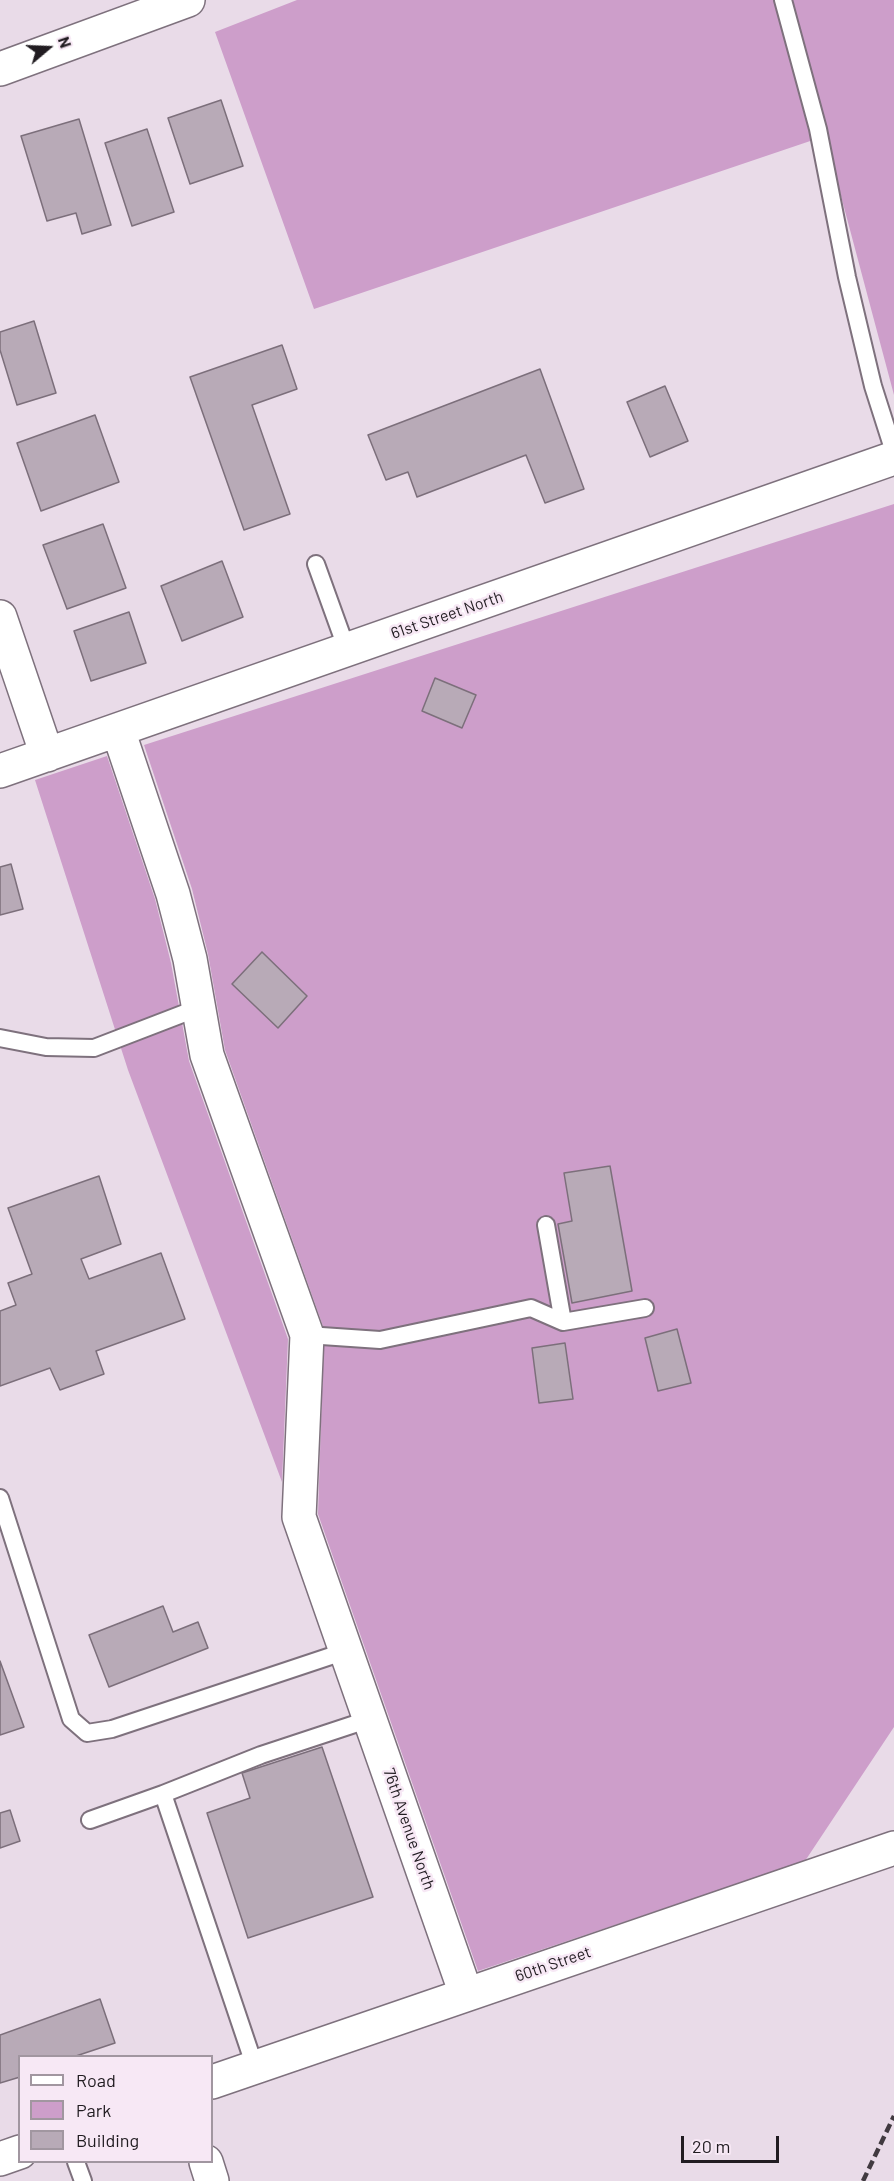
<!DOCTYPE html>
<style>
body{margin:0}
#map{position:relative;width:894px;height:2181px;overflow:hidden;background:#e9dbe8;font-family:Barlow,sans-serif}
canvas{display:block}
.legend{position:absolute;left:18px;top:2055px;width:195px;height:108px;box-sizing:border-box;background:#f7e8f5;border:2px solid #a196a0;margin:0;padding:8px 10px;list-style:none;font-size:18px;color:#211c21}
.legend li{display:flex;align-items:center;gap:12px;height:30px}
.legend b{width:30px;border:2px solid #a196a0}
.north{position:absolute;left:18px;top:18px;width:60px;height:60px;-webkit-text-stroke:4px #f7e8f5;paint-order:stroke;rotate:71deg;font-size:16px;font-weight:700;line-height:24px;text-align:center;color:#211c21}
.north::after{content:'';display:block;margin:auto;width:21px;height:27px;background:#211c21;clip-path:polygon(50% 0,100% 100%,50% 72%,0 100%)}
.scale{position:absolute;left:681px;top:2136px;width:98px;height:27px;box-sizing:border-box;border:3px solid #211c21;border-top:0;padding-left:8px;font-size:18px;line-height:21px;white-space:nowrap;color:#211c21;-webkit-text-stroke:4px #f7e8f5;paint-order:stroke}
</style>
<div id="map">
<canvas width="894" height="2181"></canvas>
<ul class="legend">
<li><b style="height:8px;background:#fff"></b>Road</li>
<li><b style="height:16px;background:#cd9eca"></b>Park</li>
<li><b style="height:16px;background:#b8aab7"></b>Building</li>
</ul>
<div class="north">N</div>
<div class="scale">20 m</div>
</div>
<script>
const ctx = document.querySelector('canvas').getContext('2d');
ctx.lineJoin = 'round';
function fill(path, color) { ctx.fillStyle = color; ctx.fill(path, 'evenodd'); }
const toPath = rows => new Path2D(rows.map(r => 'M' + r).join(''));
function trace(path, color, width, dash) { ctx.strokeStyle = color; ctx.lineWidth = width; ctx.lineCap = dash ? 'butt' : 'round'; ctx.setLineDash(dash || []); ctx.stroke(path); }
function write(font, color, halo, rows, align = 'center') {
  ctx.font = font + ' Barlow,sans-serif'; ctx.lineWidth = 5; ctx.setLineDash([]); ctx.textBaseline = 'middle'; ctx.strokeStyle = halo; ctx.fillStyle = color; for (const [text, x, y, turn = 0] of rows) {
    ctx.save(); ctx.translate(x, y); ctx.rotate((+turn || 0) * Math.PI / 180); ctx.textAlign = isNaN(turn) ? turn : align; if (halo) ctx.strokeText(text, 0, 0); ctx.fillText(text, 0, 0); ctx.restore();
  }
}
const green = toPath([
 [297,0,894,0,894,395,825,136,314,309,215,32],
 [894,504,894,1727,805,1861,478,1971,318,1514,324,1329,225,1050,208,954,192,889,144,745],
 [107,756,155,899,171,963,189,1061,288,1339,282,1482,128,1070,35,780]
]);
const building = toPath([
 [221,100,243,166,190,184,168,118,221,100],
 [79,119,111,225,82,234,76,213,47,221,21,136,79,119],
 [147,129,174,212,132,226,105,143,147,129],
 [34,321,56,393,17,405,0,350,0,332,34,321],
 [282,345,297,389,252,405,290,514,244,530,190,377,282,345],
 [540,369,584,489,545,503,526,455,417,497,408,472,386,480,368,435,540,369],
 [665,386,688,441,650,457,627,402,665,386],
 [95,415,119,482,41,511,17,443,95,415],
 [103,524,126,588,67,609,43,545,103,524],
 [222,561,243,617,182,641,161,586,222,561],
 [129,612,146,663,91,681,74,631,129,612],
 [435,678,476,695,462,728,422,711,435,678],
 [11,864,23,909,0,915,0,867,11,864],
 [262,952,307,996,278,1028,232,984,262,952],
 [610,1166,632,1291,572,1303,558,1224,572,1221,564,1173,610,1166],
 [99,1176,121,1244,81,1259,89,1279,161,1253,185,1319,96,1351,104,1374,60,1390,50,1368,0,1386,0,1311,16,1305,8,1283,32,1274,8,1208,99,1176],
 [677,1329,691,1383,658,1391,645,1338,677,1329],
 [565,1343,573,1399,539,1403,532,1348,565,1343],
 [163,1606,173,1632,198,1622,208,1648,109,1687,89,1635,163,1606],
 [0,1661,24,1727,0,1735,0,1661],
 [322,1747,373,1897,248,1938,207,1813,250,1798,242,1773,322,1747],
 [10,1810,20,1841,0,1848,0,1813,10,1810],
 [100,1999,115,2043,76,2056,20,2056,20,2077,0,2083,0,2035,100,1999]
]);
const service = toPath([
 [783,0,818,129,847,277,873,386,894,452],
 [316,564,347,650],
 [0,1038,46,1047,94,1048,198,1008],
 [546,1225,563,1322],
 [307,1335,380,1340,531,1308,563,1322,645,1308],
 [0,1498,71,1719,87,1733,112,1729,346,1651],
 [163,1794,255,2067],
 [90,1820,163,1794,261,1755,370,1719],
 [76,2162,83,2181]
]);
const minor = toPath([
 [0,69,188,0],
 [0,617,47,755],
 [118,730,173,894,190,959,207,1055,307,1335,299,1517,466,1994],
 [0,771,894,458],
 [206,2162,212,2181]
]);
const tertiary = toPath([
 [212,2082,894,1848],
 [0,2159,20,2152]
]);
const rail = toPath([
 [863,2181,894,2116]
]);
const streetNames = [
 ["61st Street North",447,615,-19],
 ["76th Avenue North",409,1829,71],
 ["60th Street",553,1964,-19]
];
fill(green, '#cd9eca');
fill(building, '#b8aab7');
trace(building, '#7c6f7b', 1.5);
trace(service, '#7e717d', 20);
trace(minor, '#7e717d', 36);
trace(tertiary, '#7e717d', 36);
trace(service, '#fff', 16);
trace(minor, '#fff', 33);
trace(tertiary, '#fff', 33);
trace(rail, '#413a40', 4.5, [9, 4.5]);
write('16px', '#211c21', '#f7e8f5', streetNames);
</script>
